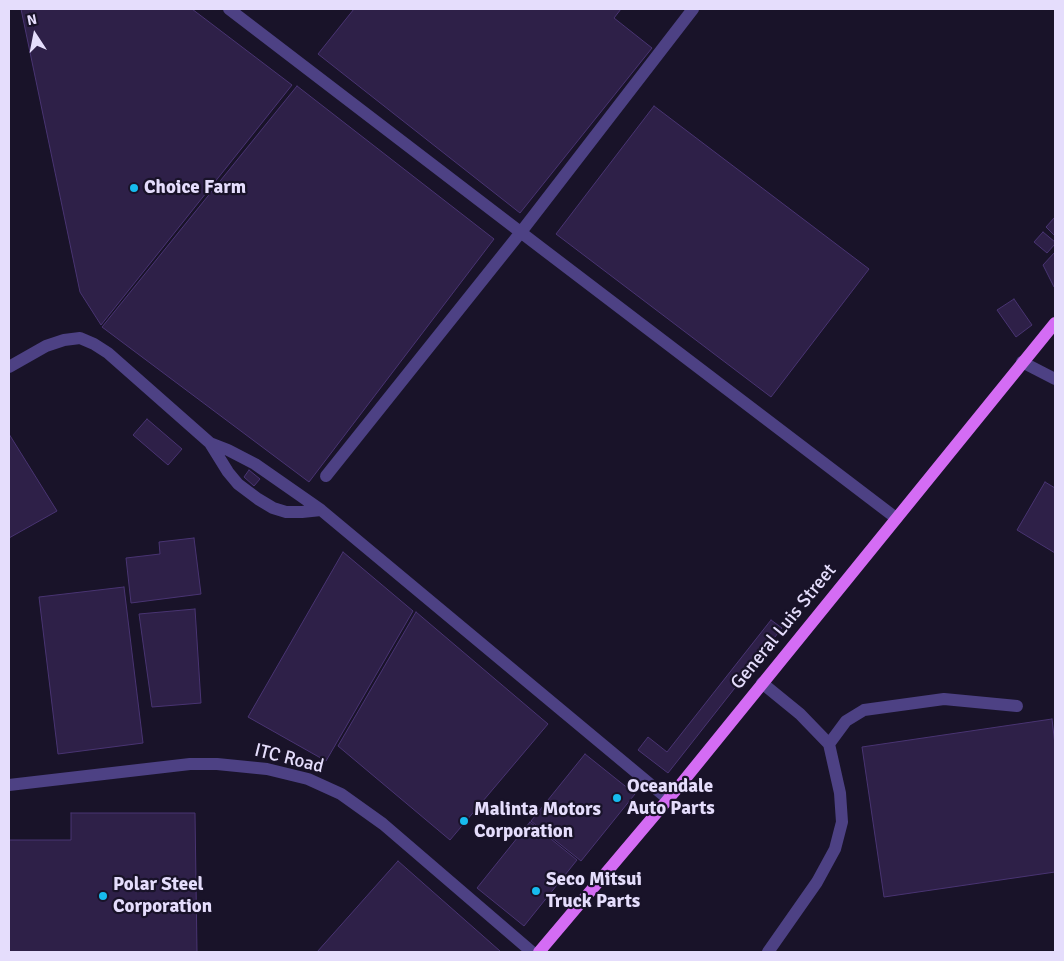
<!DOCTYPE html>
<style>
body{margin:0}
#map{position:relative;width:1064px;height:961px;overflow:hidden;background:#191329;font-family:Signika,sans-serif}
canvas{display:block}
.frame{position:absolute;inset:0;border:10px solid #e5ddfc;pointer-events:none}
.north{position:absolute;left:10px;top:10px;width:50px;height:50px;-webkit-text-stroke:4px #191329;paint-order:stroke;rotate:349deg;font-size:14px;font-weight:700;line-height:20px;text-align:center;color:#e5ddfc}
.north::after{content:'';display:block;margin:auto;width:18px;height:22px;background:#e5ddfc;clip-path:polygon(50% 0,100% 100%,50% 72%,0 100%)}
</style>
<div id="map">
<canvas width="1064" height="961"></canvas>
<div class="frame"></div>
<div class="north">N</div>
</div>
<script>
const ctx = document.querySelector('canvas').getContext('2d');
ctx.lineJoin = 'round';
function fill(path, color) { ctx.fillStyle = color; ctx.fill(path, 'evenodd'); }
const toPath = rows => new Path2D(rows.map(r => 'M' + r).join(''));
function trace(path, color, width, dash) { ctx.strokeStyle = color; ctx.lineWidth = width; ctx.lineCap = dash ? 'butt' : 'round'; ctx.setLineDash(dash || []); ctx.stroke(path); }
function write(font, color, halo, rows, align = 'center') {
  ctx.font = font + ' Signika,sans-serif'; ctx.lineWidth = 4.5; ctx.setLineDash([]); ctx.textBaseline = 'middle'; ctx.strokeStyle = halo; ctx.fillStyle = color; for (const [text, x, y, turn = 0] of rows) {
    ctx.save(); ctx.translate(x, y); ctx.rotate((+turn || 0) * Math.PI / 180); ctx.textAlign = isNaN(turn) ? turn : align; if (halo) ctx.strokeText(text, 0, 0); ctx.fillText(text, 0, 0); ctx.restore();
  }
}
const building = toPath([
 [21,9,192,9,292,85,101,325,80,292,21,9],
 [354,9,621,9,614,18,652,48,520,213,318,54,354,9],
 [297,86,494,239,309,482,102,327,297,86],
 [654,106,869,269,771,397,556,234,654,106],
 [1055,217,1055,236,1046,227,1055,217],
 [1043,232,1055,242,1055,244,1047,253,1034,242,1043,232],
 [1055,252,1055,286,1054,287,1043,265,1055,252],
 [1014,299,1032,325,1016,337,997,310,1014,299],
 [147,419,182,449,168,465,133,435,147,419],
 [9,434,57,511,9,538,9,434],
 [249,470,260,479,254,486,244,477,249,470],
 [1045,482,1055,488,1055,553,1017,530,1045,482],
 [194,538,201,594,131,603,126,558,160,554,159,542,194,538],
 [343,552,413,611,326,761,248,717,343,552],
 [124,587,143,743,58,754,39,597,124,587],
 [195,609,201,703,152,707,139,614,195,609],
 [416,612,548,724,450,840,338,746,416,612],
 [771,620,782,628,668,773,638,750,648,737,667,752,771,620],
 [1052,719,1055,745,1055,872,884,897,862,747,1052,719],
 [585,754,635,794,581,861,531,821,585,754],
 [71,813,195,813,197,952,9,952,9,840,71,840,71,813],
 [530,822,577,860,524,926,477,888,530,822],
 [398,861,500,951,499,952,317,952,398,861]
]);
const service = toPath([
 [229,9,540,247,896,518],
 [9,367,46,346,64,340,80,338,94,344,108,353,210,443,228,472,238,484,258,499,273,508,286,512,302,512,321,510],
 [210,443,228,450,255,464,321,510,668,799],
 [326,476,521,232,693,9],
 [762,683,800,714,829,744,846,721,864,710,944,699,1017,706],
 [768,952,817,882,835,849,842,822,840,793,829,744]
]);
const minor = toPath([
 [1022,362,1055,379]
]);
const tertiary = toPath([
 [9,785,190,764,217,764,267,769,308,779,341,794,383,824,532,952]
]);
const primary = toPath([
 [539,952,681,784,1055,323]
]);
const markers = [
 [134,188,5,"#17bbee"],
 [617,798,5,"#17bbee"],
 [464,821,5,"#17bbee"],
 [536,891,5,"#17bbee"],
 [103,896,5,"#17bbee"]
];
const poiNames = [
 ["Choice Farm",144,188],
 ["Oceandale",627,787],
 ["Auto Parts",627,809],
 ["Malinta Motors",474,810],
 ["Corporation",474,832],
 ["Seco Mitsui",546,880],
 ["Truck Parts",546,902],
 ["Polar Steel",113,885],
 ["Corporation",113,907]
];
const streetNames = [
 ["General Luis Street",784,627,-51],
 ["ITC Road",289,759,14]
];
fill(building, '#2e2048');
trace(building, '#493472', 1);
trace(service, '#4d4184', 12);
trace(minor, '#4d4184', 12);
trace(tertiary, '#4d4184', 12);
trace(primary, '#d46cf4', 12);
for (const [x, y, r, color] of markers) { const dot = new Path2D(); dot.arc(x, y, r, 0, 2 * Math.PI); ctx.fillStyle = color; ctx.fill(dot); trace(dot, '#191329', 2); }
write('bold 19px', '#e5ddfc', '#191329', poiNames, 'left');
write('19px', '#e5ddfc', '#191329', streetNames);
</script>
